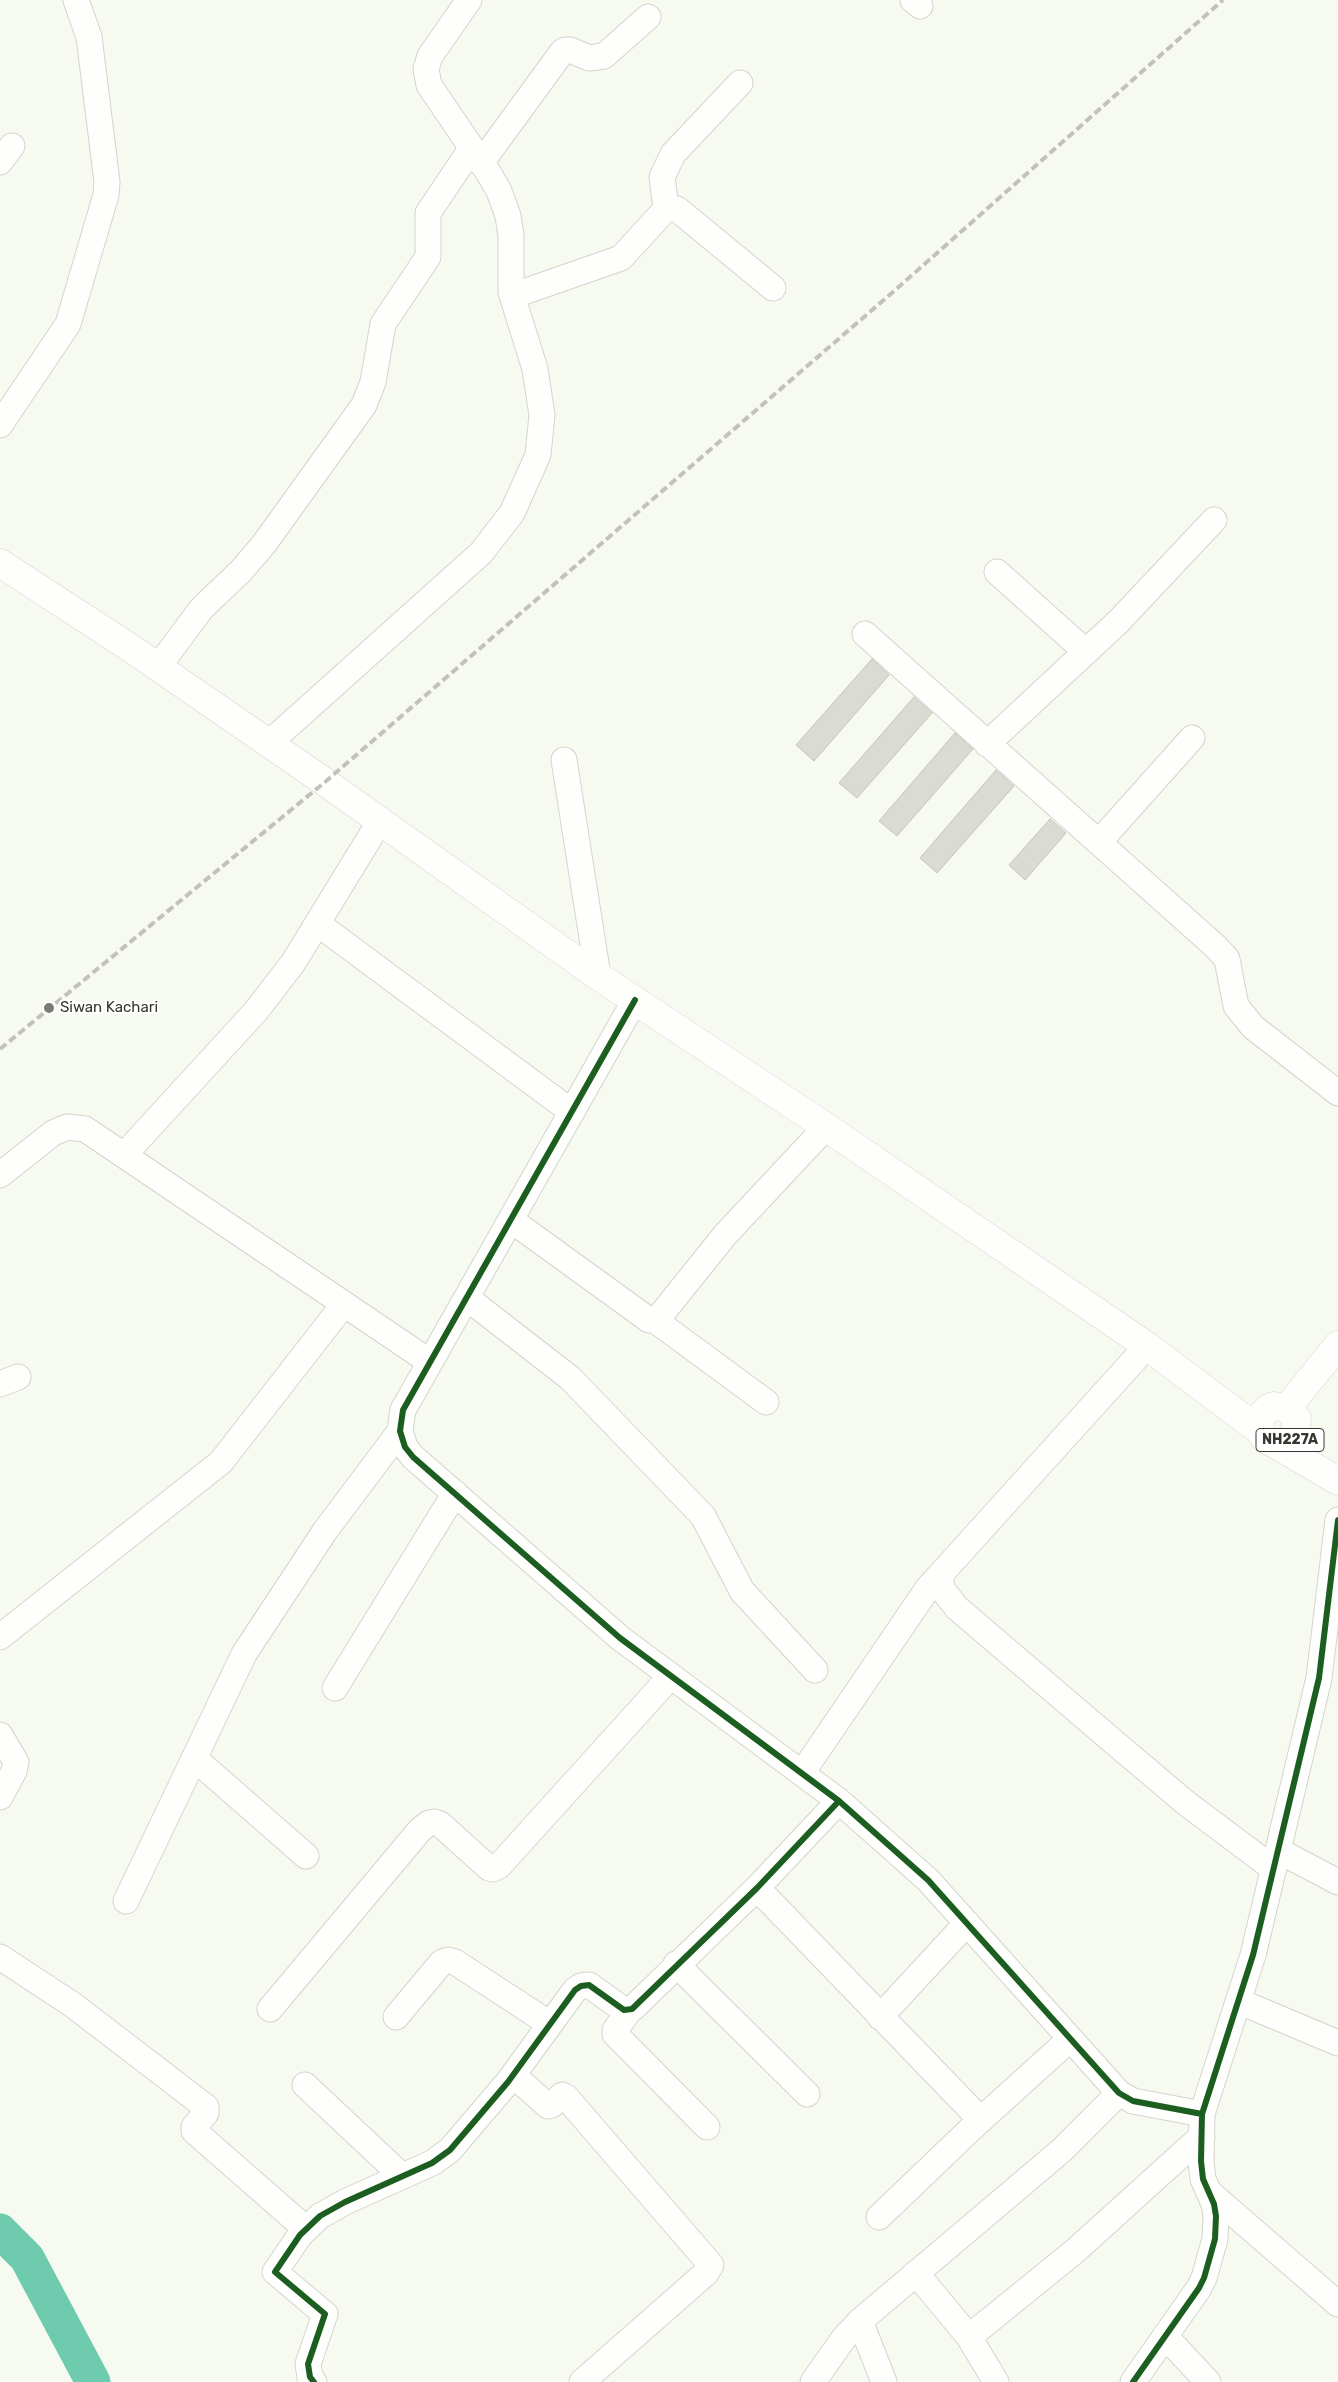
<!DOCTYPE html>
<style>
body{margin:0}
canvas{display:block;background:#f7faf0}
</style>
<canvas width="1338" height="2382"></canvas>
<script>
const ctx = document.querySelector('canvas').getContext('2d');
ctx.lineJoin = 'round';
const toPath = rows => new Path2D(rows.map(r => 'M' + r).join(''));
function trace(path, color, width, dash) { ctx.strokeStyle = color; ctx.lineWidth = width; ctx.lineCap = dash ? 'butt' : 'round'; ctx.setLineDash(dash || []); ctx.stroke(path); }
function fill(path, color) { ctx.fillStyle = color; ctx.fill(path, 'evenodd'); }
function write(font, color, halo, rows, align = 'center') {
  ctx.font = font + ' Rubik,sans-serif'; ctx.lineWidth = 4; ctx.setLineDash([]); ctx.textBaseline = 'middle'; ctx.strokeStyle = halo; ctx.fillStyle = color; for (const [text, x, y, turn = 0] of rows) {
    ctx.save(); ctx.translate(x, y); ctx.rotate((+turn || 0) * Math.PI / 180); ctx.textAlign = isNaN(turn) ? turn : align; if (halo) ctx.strokeText(text, 0, 0); ctx.fillText(text, 0, 0); ctx.restore();
  }
}
const river = toPath([
 [0,2231,27,2258,93,2382]
]);
const building = toPath([
 [872,659,889,675,814,761,796,745,872,659],
 [914,697,932,713,857,798,839,783,914,697],
 [955,733,973,749,897,836,879,821,955,733],
 [996,770,1014,786,937,873,920,858,996,770],
 [1050,819,1066,833,1025,880,1009,865,1050,819]
]);
const minor = toPath([
 [913,0,920,6],
 [0,162,12,146],
 [481,163,562,52,565,50,570,50,589,58,604,56,648,17],
 [666,209,662,177,673,154,740,83],
 [512,296,621,258,665,210,671,207,677,209,773,288],
 [0,425,68,324,106,195,107,182,89,37,76,0],
 [997,572,1085,651],
 [865,634,1215,946,1227,959,1236,1006,1253,1027,1338,1093],
 [158,667,202,608,241,571,264,544,364,405,373,382,383,324,428,257,428,213,471,149],
 [269,743,481,553,512,513,538,455,542,415,535,369,511,292,511,236,508,216,499,191,488,172,429,85,426,69,430,56,469,0],
 [987,744,1118,622,1214,520],
 [564,760,598,976],
 [1099,842,1192,738],
 [318,924,572,1112],
 [635,1000,403,1410,400,1431,405,1447,413,1457,620,1638,839,1801,928,1880,1119,2093,1133,2101,1202,2114],
 [124,1155,256,1011,293,963,380,821],
 [0,1175,53,1133,67,1127,85,1129,430,1362],
 [511,1220,649,1320,656,1321,725,1235,826,1127],
 [467,1298,570,1378,703,1516,742,1591,815,1670],
 [656,1321,766,1402],
 [1147,1346,940,1575,942,1589,957,1608,1115,1743,1186,1803,1274,1869],
 [0,1384,18,1377],
 [0,1637,221,1462,344,1304],
 [335,1688,455,1493],
 [0,1735,16,1762,14,1771,0,1797],
 [194,1758,306,1856],
 [802,1773,928,1588,940,1575],
 [1279,1851,1338,1882],
 [757,1888,981,2120],
 [126,1901,244,1654,325,1531,400,1431],
 [0,1957,73,2005,206,2107,206,2113,194,2127,194,2131,306,2229],
 [676,1964,807,2094],
 [1238,2001,1338,2043],
 [270,2009,420,1830,429,1823,435,1822,440,1824,489,1868,493,1869,499,1866,670,1677],
 [630,2010,615,2030,615,2034,707,2127],
 [396,2017,442,1962,448,1960,455,1962,550,2024],
 [880,2017,967,1923],
 [513,2075,548,2106,552,2105,562,2095,566,2097,711,2265,706,2273,582,2382],
 [305,2085,402,2176],
 [1210,2193,1338,2304],
 [879,2217,974,2126,1070,2039],
 [916,2273,969,2337,996,2382],
 [860,2321,884,2382],
 [1165,2336,1208,2382],
 [969,2337,1075,2251,1202,2136],
 [314,2382,310,2377,308,2364,325,2314,275,2272,300,2235,320,2216,345,2202,432,2163,450,2150,508,2082,575,1990,581,1986,589,1985,624,2010,632,2009,757,1888,839,1801],
 [813,2382,844,2338,860,2321,1062,2150,1119,2093],
 [1133,2382,1199,2288,1204,2278,1215,2239,1216,2216,1214,2204,1203,2179,1201,2161,1202,2114,1253,1955,1319,1678,1338,1520]
]);
const major = toPath([
 [1287,1408,1338,1345]
]);
const highway = toPath([
 [0,563,129,647,325,782,598,976,826,1127,1147,1346,1259,1430,1265,1439,1275,1444,1290,1440,1295,1435,1297,1419,1287,1408,1274,1406,1269,1408,1260,1417,1259,1430],
 [1275,1444,1338,1481]
]);
const rail = toPath([
 [0,1049,325,782,893,292,1223,0]
]);
const cycleway = toPath([
 [635,1000,403,1410,400,1431,405,1447,413,1457,620,1638,839,1801,928,1880,1119,2093,1133,2101,1202,2114],
 [314,2382,310,2377,308,2364,325,2314,275,2272,300,2235,320,2216,345,2202,432,2163,450,2150,508,2082,575,1990,581,1986,589,1985,624,2010,632,2009,757,1888,839,1801],
 [1133,2382,1199,2288,1204,2278,1215,2239,1216,2216,1214,2204,1203,2179,1201,2161,1202,2114,1253,1955,1319,1678,1338,1520]
]);
const markers = [
 [49,1008,6,"#7a7b74"]
];
const shields = [
 [1290,1440,68]
];
const shieldNames = [
 ["NH227A",1290,1440]
];
const poiNames = [
 ["Siwan Kachari",60,1008]
];
trace(river, '#6ecbae', 35);
fill(building, '#dadbd3');
trace(building, '#c3c4bc', 1);
trace(minor, '#d3d5cd', 27);
trace(major, '#d3d5cd', 29);
trace(highway, '#d3d5cd', 29);
trace(minor, '#fefefd', 25);
trace(major, '#fefefd', 28);
trace(highway, '#fefefd', 28);
trace(rail, '#c1c1bf', 4, [8, 4]);
trace(cycleway, '#1b5e20', 6);
for (const [x, y, r, color] of markers) { const dot = new Path2D(); dot.arc(x, y, r, 0, 2 * Math.PI); ctx.fillStyle = color; ctx.fill(dot); trace(dot, '#fff', 2); }
for (const [x, y, w] of shields) { const box = new Path2D(); box.roundRect(x - w / 2, y - 11.5, w, 23, 4); ctx.fillStyle = '#fff'; ctx.fill(box); trace(box, '#363731', 1); }
write('bold 14px', '#363731', null, shieldNames);
write('15px', '#363731', '#fff', poiNames, 'left');
</script>
